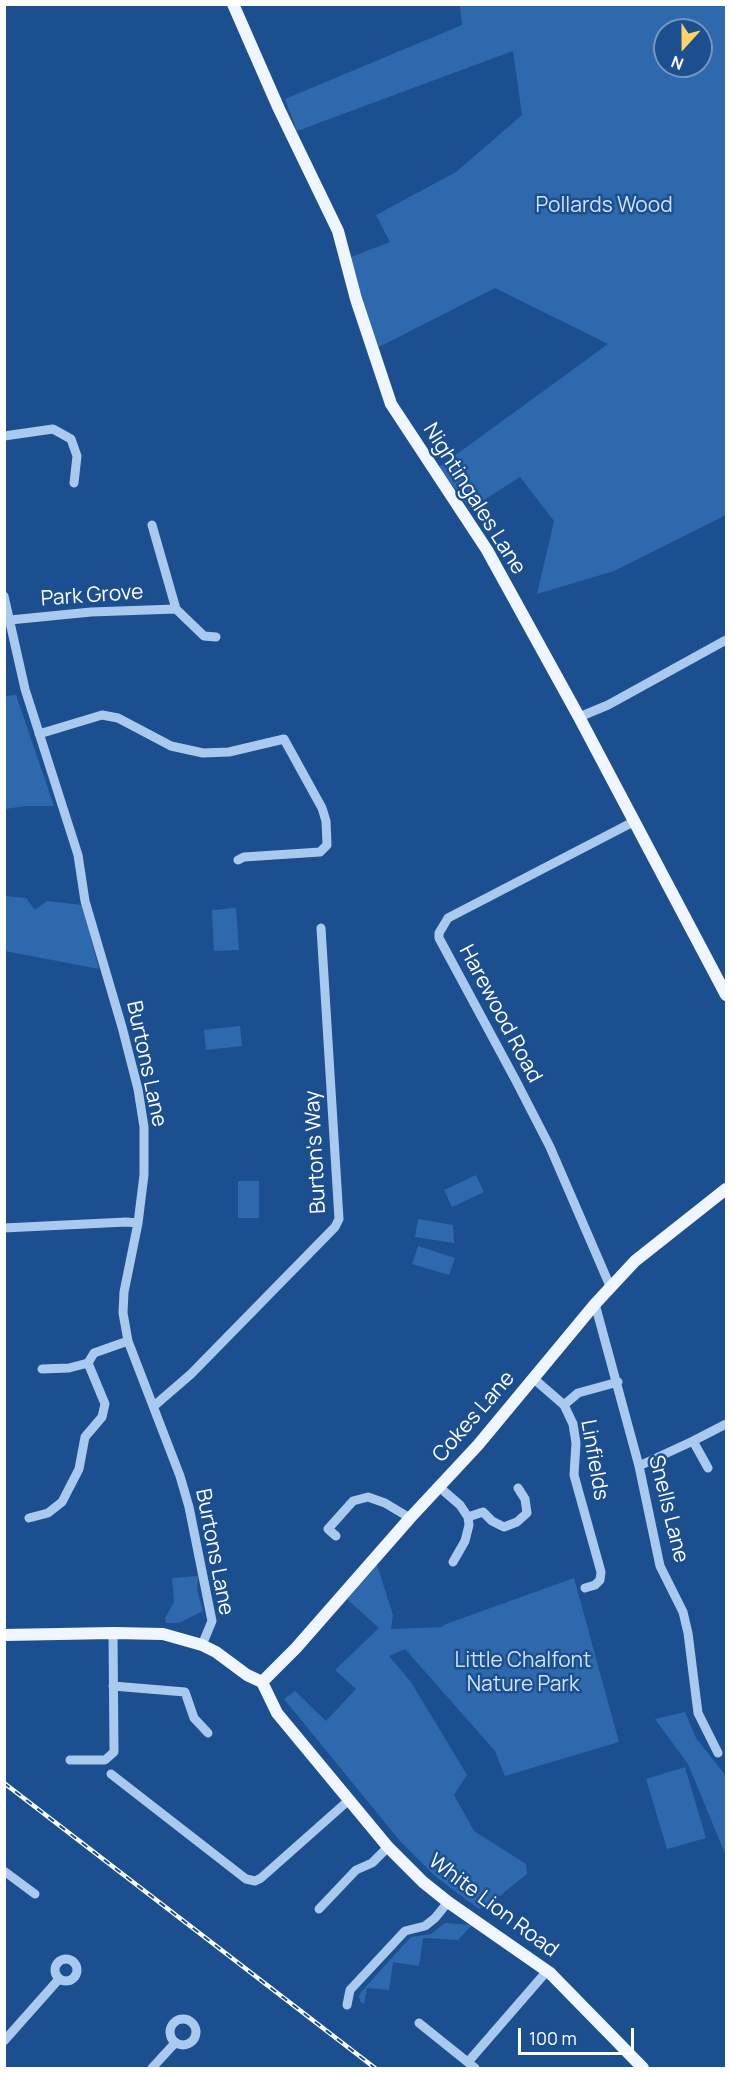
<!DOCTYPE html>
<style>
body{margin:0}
#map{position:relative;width:731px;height:2073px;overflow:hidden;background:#1b4f8f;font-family:Manrope,sans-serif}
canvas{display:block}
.frame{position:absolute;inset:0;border:6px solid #fff;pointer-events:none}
.north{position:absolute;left:653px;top:18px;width:60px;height:60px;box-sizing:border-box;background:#1b4f8f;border:2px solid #7695bc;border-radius:50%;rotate:201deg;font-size:16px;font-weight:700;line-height:24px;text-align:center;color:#fff}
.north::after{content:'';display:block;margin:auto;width:21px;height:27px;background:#ffd166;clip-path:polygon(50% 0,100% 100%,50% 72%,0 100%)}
.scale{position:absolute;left:518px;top:2028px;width:116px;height:27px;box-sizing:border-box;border:3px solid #fff;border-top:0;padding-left:8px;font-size:18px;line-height:21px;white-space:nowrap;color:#fff;-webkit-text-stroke:4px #1b4f8f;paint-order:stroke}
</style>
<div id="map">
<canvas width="731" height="2073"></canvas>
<div class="frame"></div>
<div class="north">N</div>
<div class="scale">100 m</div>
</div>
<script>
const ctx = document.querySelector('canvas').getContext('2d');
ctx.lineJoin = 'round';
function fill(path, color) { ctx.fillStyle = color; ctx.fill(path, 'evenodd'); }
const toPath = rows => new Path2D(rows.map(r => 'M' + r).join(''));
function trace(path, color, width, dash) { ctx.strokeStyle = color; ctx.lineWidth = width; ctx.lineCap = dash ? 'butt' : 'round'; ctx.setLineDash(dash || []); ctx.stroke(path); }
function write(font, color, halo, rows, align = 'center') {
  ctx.font = font + ' Manrope,sans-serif'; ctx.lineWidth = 5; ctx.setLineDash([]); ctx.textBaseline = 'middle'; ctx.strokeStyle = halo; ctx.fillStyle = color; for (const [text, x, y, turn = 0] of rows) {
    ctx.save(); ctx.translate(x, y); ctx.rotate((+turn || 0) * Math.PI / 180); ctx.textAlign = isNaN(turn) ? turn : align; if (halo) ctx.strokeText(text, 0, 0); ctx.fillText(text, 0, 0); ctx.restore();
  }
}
const green = toPath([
 [460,5,726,5,726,515,614,571,537,594,554,521,520,477,470,509,439,467,608,344,495,288,379,347,346,259,390,242,376,215,456,172,522,115,513,51,297,131,285,99,462,25],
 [665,30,701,30,701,66,665,66],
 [16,695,54,806,26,806,5,809,5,696],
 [5,896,26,898,35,910,47,901,82,905,99,969,5,951],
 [236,908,239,950,214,951,212,910],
 [240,1026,242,1046,206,1050,204,1030],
 [476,1175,484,1192,452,1207,444,1190],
 [238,1181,259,1181,259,1218,238,1218],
 [418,1219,453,1225,454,1243,415,1237],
 [418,1246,455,1258,449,1275,412,1264],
 [377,1565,393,1615,391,1629,442,1627,446,1624,574,1578,619,1742,505,1776,495,1751,405,1649,389,1656,411,1682,467,1775,454,1795,474,1831,526,1864,527,1874,496,1899,479,1909,436,1877,400,1841,284,1699,295,1691,326,1721,356,1689,335,1670,379,1628,347,1599],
 [198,1576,197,1590,203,1611,179,1623,166,1623,165,1618,174,1602,172,1578],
 [685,1712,696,1738,726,1776,726,1856,688,1764,655,1719],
 [685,1767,706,1838,667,1849,646,1779],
 [445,1923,472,1925,458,1940,423,1938,419,1966,393,1962,389,1990,367,1988,364,2004,360,2001,359,1996,361,1992,408,1940,411,1937,431,1934]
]);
const minor = toPath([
 [4,436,53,429,71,439,77,456,74,483],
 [152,525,176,609,204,636,216,637],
 [4,596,25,689,78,855,85,901,122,1027,138,1089,144,1127,144,1175,138,1223,124,1292,123,1313,128,1341,180,1476,189,1507,212,1621,202,1645],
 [10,620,91,612,176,609],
 [579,717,608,705,726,640],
 [39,734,102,715,118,718,171,746,203,753,229,752,284,739,322,808,326,821,327,845,320,852,244,857,238,860],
 [4,1228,126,1222,138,1223],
 [610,1286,550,1147,515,1079,439,938,439,933,448,918,635,821],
 [595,1304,639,1466,660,1566,683,1612,688,1633,698,1713,718,1753],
 [42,1369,69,1368,88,1363],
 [533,1378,564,1405,573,1424,576,1443,574,1475,601,1572,600,1580,595,1585,585,1588],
 [564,1405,578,1393,618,1382],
 [154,1406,191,1374,335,1227,339,1219,321,928],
 [693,1441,708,1468],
 [639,1466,693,1441,726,1424],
 [438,1486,460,1505,468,1517,469,1525,465,1541,453,1562],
 [468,1517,483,1512,492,1521,504,1527,517,1522,527,1513,525,1499,518,1488],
 [29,1518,48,1513,62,1502,79,1469,85,1437,102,1417,105,1404,88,1363,94,1353,128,1341],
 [336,1536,328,1529,353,1501,368,1497,385,1503,410,1518],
 [113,1686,185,1692,194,1718,208,1733],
 [70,1760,105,1760,114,1752,113,1633],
 [111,1774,246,1879,255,1881,261,1878,349,1800],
 [4,1871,35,1894],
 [319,1909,356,1870,372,1863,388,1847],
 '55 1970a11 11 0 1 1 22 0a11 11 0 1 1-22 0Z',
 [347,2005,350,1990,405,1931,425,1926,435,1918,448,1902],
 '170 2032a13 13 0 1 1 26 0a13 13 0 1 1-26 0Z',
 [419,2023,475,2068],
 [4,2041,59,1979],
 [468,2062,547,1971],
 [152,2068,175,2043]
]);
const major = toPath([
 [233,4,279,109,338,231,356,299,391,404,487,550,579,717,726,995],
 [4,1635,113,1633,163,1634,202,1645,216,1652,247,1675,262,1682],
 [262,1682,296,1648,410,1518,478,1445,595,1304,635,1261,726,1189],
 [262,1682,277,1713,388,1847,423,1882,448,1902,550,1973,643,2068]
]);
const rail = toPath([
 [4,1783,375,2068]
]);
const parkNames = [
 ["Pollards Wood",604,206],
 ["Little Chalfont",523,1661],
 ["Nature Park",523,1685]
];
const streetNames = [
 ["Nightingales Lane",474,499,58],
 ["Park Grove",92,596,-4],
 ["Harewood Road",500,1014,62],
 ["Burtons Lane",146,1064,78],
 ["Burton's Way",316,1152,-93],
 ["Cokes Lane",474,1417,-49],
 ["Linfields",594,1460,80],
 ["Snells Lane",668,1509,76],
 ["Burtons Lane",214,1552,79],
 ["White Lion Road",493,1906,37]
];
fill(green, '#2e69ad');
trace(minor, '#a9c9ee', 9);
trace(major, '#f0f6ff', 12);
trace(rail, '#fff', 4.5);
trace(rail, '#1b4f8f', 2, [7]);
write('21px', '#cfe3fa', '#1b4f8f', parkNames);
write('21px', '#fff', '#1b4f8f', streetNames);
</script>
